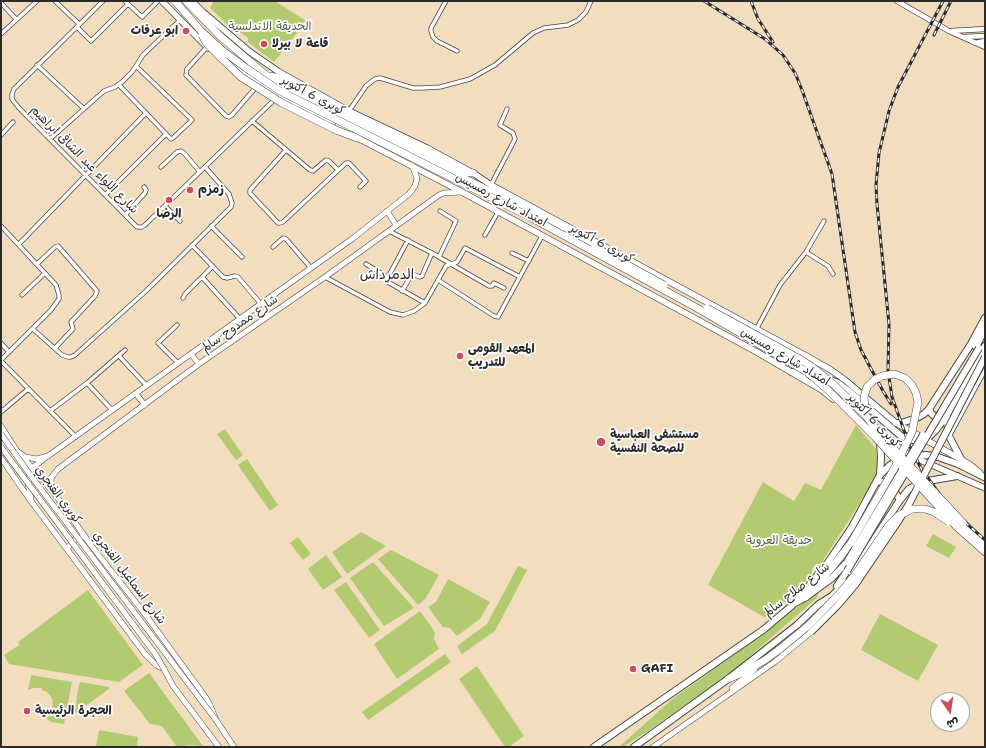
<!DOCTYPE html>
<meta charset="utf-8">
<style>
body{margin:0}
#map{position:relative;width:986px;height:748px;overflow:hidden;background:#f3ddbf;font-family:"Shantell Sans","Playpen Sans Arabic",sans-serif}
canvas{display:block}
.frame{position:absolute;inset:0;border:2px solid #2b2b2b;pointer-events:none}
.north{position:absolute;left:930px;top:692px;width:40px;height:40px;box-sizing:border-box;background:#fff;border:1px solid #aaa;border-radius:50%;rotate:167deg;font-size:11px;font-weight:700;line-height:16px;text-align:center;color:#2b2b2b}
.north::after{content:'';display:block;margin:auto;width:14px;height:18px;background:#d1495b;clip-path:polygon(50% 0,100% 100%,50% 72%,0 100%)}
</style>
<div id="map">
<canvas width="986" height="748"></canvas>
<div class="frame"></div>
<div class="north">ش</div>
</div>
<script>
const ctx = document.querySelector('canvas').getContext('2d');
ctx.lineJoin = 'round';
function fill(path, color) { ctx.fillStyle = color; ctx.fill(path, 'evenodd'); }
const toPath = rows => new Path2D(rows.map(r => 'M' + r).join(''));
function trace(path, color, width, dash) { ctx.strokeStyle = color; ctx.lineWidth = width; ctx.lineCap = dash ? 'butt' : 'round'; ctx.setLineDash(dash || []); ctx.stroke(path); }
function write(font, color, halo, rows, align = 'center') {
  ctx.font = font + ' "Shantell Sans","Playpen Sans Arabic",sans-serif'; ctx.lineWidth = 3.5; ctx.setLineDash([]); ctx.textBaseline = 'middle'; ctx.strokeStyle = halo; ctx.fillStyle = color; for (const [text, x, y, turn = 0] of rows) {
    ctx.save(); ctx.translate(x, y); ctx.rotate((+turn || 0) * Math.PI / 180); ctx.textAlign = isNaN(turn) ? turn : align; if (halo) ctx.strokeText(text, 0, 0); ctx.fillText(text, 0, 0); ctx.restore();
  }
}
const green = toPath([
 [214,1,275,1,306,21,274,62,248,42,248,38,237,30,233,30,210,8],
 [856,425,876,449,878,467,877,476,822,562,820,564,816,564,812,569,812,574,797,591,766,618,708,585,763,482,794,501,805,483,821,490],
 [225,429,243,455,236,460,217,434],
 [247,459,278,505,270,511,238,465],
 [361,532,386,546,347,574,332,552],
 [933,534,956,547,949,558,926,546],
 [298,537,311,554,303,560,290,543],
 [391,550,439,575,425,599,418,605,378,559],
 [326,555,342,577,323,590,308,569],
 [373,562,414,608,384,626,350,578],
 [518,566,527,570,495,631,462,654,457,646,487,624],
 [448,579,490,602,480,619,457,636,450,628,443,627,428,607,436,602],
 [346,582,380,630,369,638,334,590],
 [88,590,143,665,119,682,9,664,4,655,19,645,18,642],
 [817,592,819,593,817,598,728,675,645,733,623,747,619,747,670,701,755,639],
 [420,611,435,632,434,639,439,649,397,679,374,644],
 [880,614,938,645,918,681,861,650],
 [445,654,451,662,368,720,362,712],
 [477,666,524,736,509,747,505,747,459,679],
 [149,673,203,746,187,745,184,747,177,747,162,726,150,724,125,692,125,690],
 [31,675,72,682,64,724,51,722,46,718,52,713,53,710,52,698,47,692,42,690,42,688,33,688,28,690],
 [81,682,109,687,109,689,74,714,79,684],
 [99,730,138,737,137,747,96,747]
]);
const minor = toPath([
 [55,1,79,24],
 [103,1,14,89,12,94,12,99,19,108,137,227,142,227,145,225,275,99],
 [125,1,142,17,158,1],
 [446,1,431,28,431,31,433,37,437,41,457,51],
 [1,3,16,19],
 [77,27,91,41,128,4],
 [1,34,37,1],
 [207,47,187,69,186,75,226,116,229,117,232,115,257,86],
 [37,65,83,108],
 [119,85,171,139,173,138,192,120,136,66],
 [349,111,366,86,375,79,380,78,413,88,422,88,440,87,470,79,495,65,533,33,544,28,568,25,578,20,586,12,591,1],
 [252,121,310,170,313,171,326,160,329,161,338,170],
 [1,135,13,122],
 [50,139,104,91,115,87,122,82,132,72,143,55,180,20],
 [286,150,250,190,250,193,278,223,280,223,283,222,346,163,349,163,366,181,360,187],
 [161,167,177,152,181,151,184,153,200,172],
 [491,185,515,139,513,133,500,125,507,109],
 [105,195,166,134],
 [165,206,180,221],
 [125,215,145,193,146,190,144,187],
 [1,226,56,285,59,295,59,299,51,310,1,360],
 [211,226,242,257],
 [389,231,432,253,489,286,492,286,494,283,504,288],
 [485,235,498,212],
 [408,240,386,281,425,303],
 [19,244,146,113],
 [192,245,223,277,227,278,235,276,238,277,261,304],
 [273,247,283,238,286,239,311,268],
 [806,252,824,221],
 [512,253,529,261],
 [439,257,456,221,440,211],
 [37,264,55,247,58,246,97,291,95,296,71,322,73,329,55,348],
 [366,264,387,277],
 [202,277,240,319],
 [325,277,390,312,403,315,414,311,425,303,446,266,457,262,465,248,520,277],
 [438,280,494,316,498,317,542,236],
 [402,291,412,274,420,277,422,276,432,253],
 [22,295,45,273],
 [183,298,185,294,213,266],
 [177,325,158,343,178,363],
 [757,328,780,285,806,252,828,266,833,274],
 [33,329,62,355,68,357,71,357,75,355,146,291,231,207,232,203,229,194,205,167],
 [1,343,9,352],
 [119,356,147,386],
 [1,361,76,437],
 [87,383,112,410],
 [50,411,87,383,125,350],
 [1,412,28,389],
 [950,435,985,370]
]);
const tertiary = toPath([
 [897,1,949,31,985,47],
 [951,31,985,29],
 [963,37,985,36],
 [975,43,985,41]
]);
const secondary = toPath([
 [387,211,396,225],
 [191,354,199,364],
 [136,394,145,405],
 [1,426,17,451,55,494,90,544,145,614,206,698,210,705,216,720,234,747],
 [17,451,25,457,37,459,48,456,311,268,352,239,409,194,415,186,417,178,412,165],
 [1,458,28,497,145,654,156,665,164,669,173,686,219,747],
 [55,494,52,489,51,478,58,469,199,364,325,277,439,195,444,193,461,192],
 [31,498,28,484,29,476,32,468,45,458],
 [67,549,74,540,85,536],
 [732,688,755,669],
 [653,747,776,661,811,632]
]);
const primary = toPath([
 [162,1,208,48],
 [192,1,203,12,250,52,279,72,349,111,427,148,473,173,491,185,808,357,831,370,845,380,896,423,969,464,980,473],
 [231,64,279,96,332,124],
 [354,136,462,192,755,351,822,390,833,399],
 [888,440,911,456,985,488]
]);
const trunk = toPath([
 [976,347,985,329],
 [792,372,810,375],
 [828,379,838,383,850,392,901,436,912,440,921,440,928,438,936,430,947,415],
 [929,409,931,413,934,416,942,417],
 [896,423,901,423,917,418,924,414,929,409,971,344,985,318],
 [880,442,881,458,880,475],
 [912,456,927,455,938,457,958,464,984,477],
 [962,461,949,436,947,422,947,415,985,346],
 [877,481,882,482,893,489,900,500],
 [852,573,900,500,909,489,922,482,957,476],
 [837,586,847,571],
 [799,598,829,561,852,527,880,475,890,465,899,460],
 [594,747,763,630,795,603,806,597,832,578,847,562],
 [634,747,728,679,797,625,819,604,832,596,845,582]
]);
const motorway = toPath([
 [186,1,220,36,267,76,282,86,533,213,595,247],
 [269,76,281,78,358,120,463,172,473,173],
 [336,130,357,138],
 [963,523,985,544],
 [957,527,985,552],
 [806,597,830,570,851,543],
 [728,679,744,672,765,660,780,649]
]);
const rail = toPath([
 [704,1,765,39,783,55,795,73,802,90,832,174,855,332,861,350,883,391,891,404],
 [751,1,758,19,773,42],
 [943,1,898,87,889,111,879,153,876,185,877,204,889,324,888,371,892,397,910,447,922,470,941,496,968,525,985,540],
 [934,35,951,1]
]);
const secondaryBridge = toPath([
 [1,434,31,476,216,720],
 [1,447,156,655,164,669]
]);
const trunkBridge = toPath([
 [847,562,923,435],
 [847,571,979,348],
 [811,632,837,606,855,585,899,520,909,504,985,357]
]);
const motorwayBridge = toPath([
 [175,1,201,31,223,51,246,68,280,91,530,217,697,308,807,372,827,389,875,437,957,527],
 [202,35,207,44,216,53,241,77,282,103,336,130],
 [595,247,664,285],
 [707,308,798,358,811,366,833,384,866,416,880,434,963,523],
 [851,543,894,469,912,432,918,402,916,393,912,385,905,378,894,374,882,376,874,380,867,387,864,397,866,416],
 [780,649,809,625,840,593,854,576,889,525,898,516,912,509,925,509,934,512,949,522]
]);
const markers = [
 [186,31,4,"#d1495b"],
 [264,44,4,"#d1495b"],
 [190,190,4,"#d1495b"],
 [169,200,4,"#d1495b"],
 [460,356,4,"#d1495b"],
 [601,442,5,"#d1495b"],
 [633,669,4,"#d1495b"],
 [27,711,4,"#d1495b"]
];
const parkNames = [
 ["الحديقة الاندلسية",270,27],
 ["حديقة العروبة",779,541]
];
const poiNames = [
 ["ابو عرفات",178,31,"right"],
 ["قاعة لا بيرلا",272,44],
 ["زمزم",198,190],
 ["الرضا",169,214,"center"],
 ["المعهد القومى",468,349],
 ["للتدريب",468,363],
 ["مستشفى العباسية",610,435],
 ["للصحة النفسية",610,449],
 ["GAFI",641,669],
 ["الحجرة الرئيسية",35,711]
];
const streetNames = [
 ["كوبرى 6 أكتوبر",313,96,28],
 ["شارع اللواء عبد الشافى ابراهيم",84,160,45],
 ["امتداد شارع رمسيس",501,200,28],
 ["كوبرى 6 أكتوبر",602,244,28],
 ["شارع ممدوح سالم",240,324,-35],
 ["امتداد شارع رمسيس",785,357,31],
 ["كوبرى 6 أكتوبر",874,421,46],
 ["كوبري الفنجري",58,495,53],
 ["شارع اسماعيل الفنجري",129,578,53],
 ["شارع صلاح سالم",797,590,-38]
];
const quarterNames = [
 ["الدمرداش",387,275]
];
fill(green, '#b3cb70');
trace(minor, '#494641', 5);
trace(tertiary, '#494641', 6);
trace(secondary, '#494641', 6);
trace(primary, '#494641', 7);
trace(trunk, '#494641', 8);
trace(motorway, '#494641', 8);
trace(minor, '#fff', 3.5);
trace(tertiary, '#fff', 4.5);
trace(secondary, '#fff', 5);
trace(primary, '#fff', 5.5);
trace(trunk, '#fff', 6);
trace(motorway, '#fff', 7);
trace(rail, '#2b2b2b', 3);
trace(rail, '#fff', 1.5, [4.5]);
trace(secondaryBridge, '#494641', 6, []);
trace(trunkBridge, '#494641', 8, []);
trace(motorwayBridge, '#494641', 8, []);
trace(secondaryBridge, '#fff', 5);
trace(trunkBridge, '#fff', 6);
trace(motorwayBridge, '#fff', 7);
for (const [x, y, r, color] of markers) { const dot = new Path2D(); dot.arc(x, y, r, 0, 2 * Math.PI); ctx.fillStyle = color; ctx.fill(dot); trace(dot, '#fff', 1.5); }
write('12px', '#545b40', '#fff', parkNames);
write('bold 12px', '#2b2b2b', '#fff', poiNames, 'left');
write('12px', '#2b2b2b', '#fff', streetNames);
write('14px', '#2b2b2b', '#fff', quarterNames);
</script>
